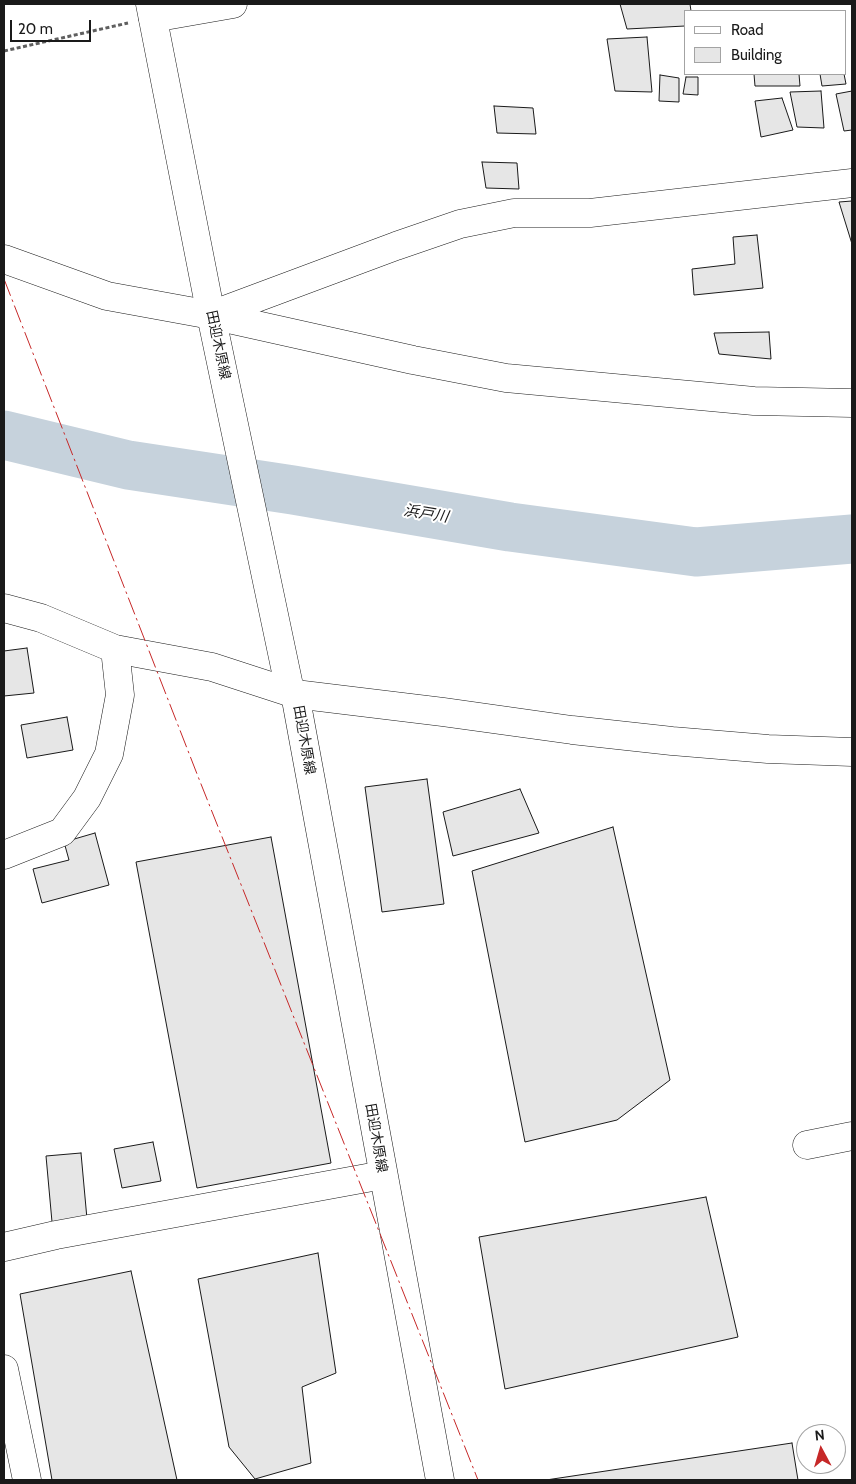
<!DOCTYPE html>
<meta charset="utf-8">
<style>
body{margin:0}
#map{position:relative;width:856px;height:1484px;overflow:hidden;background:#fff;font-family:Cabin,sans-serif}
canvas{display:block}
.frame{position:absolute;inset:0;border:5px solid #1a1a1a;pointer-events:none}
.legend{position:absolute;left:684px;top:10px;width:162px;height:65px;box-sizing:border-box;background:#fff;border:1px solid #a3a3a3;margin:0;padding:6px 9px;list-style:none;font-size:15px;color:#1a1a1a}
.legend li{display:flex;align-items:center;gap:10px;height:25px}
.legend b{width:25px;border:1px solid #a3a3a3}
.north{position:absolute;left:796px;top:1424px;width:50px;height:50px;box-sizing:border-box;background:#fff;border:1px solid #a3a3a3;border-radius:50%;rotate:354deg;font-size:14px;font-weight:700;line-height:20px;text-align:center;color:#1a1a1a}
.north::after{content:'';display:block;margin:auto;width:18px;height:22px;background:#c62828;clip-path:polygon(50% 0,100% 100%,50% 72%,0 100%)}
.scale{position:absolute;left:10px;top:20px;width:81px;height:22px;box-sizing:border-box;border:2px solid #1a1a1a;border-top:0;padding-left:6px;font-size:15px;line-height:18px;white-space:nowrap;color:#1a1a1a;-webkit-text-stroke:4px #fff;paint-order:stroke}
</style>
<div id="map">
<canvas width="856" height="1484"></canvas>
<div class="frame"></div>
<ul class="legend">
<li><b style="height:6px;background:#fff"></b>Road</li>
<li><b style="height:14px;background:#e6e6e6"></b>Building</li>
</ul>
<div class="north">N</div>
<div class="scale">20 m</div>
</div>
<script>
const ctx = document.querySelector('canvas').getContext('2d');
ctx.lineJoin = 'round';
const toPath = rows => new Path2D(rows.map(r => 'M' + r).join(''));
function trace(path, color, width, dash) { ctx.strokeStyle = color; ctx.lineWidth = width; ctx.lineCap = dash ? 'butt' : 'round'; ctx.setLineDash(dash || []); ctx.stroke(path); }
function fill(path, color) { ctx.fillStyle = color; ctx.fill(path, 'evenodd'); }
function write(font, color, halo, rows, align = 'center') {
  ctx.font = font + ' Cabin,"Noto Sans JP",sans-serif'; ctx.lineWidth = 4; ctx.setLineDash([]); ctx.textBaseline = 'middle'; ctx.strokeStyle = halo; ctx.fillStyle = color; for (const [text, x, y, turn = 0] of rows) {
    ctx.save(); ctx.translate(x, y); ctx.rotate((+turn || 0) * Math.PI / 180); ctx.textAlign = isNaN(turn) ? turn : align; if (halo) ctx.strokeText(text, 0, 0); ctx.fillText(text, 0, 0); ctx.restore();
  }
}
const river = toPath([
 [4,435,128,465,293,490,510,527,696,552,852,539]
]);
const building = toPath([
 [620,4,690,4,691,11,685,11,685,26,627,29,620,4],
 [647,37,652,92,615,91,607,39,647,37],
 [754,74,799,74,800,86,755,86,754,74],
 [820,74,844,74,846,84,822,86,820,74],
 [660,75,679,78,679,102,659,101,660,75],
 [686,77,698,77,698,95,683,94,686,77],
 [821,91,824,128,797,127,790,92,821,91],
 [852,91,852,130,844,131,836,94,852,91],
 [782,98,793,130,761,137,755,101,782,98],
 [494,106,533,108,536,134,497,133,494,106],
 [482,162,517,163,519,189,486,188,482,162],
 [852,201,852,244,839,202,852,201],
 [757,235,763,288,694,295,692,269,735,264,733,237,757,235],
 [769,332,771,359,719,354,714,333,769,332],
 [27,648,34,693,4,696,4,651,27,648],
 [67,717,73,750,27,758,21,725,67,717],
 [427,779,444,904,382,912,365,787,427,779],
 [520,789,539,833,453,856,443,812,520,789],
 [613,827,670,1080,617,1120,525,1142,472,871,613,827],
 [95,833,109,885,42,903,33,869,69,860,64,842,95,833],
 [271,837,331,1163,197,1188,136,862,271,837],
 [153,1142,161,1181,122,1188,114,1149,153,1142],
 [81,1153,87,1219,52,1222,46,1156,81,1153],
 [706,1197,738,1337,505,1389,479,1237,706,1197],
 [318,1253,336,1373,302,1387,311,1463,255,1479,229,1447,198,1279,318,1253],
 [131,1271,177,1480,52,1480,20,1294,131,1271],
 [792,1443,798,1480,546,1480,792,1443]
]);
const path = toPath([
 [4,51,128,23]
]);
const minor = toPath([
 [153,18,233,4],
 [4,259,107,296,211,315,413,360,506,378,754,401,852,403],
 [211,315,396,246,460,224,514,213,590,213,852,183],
 [4,608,41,618,115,649,212,667,295,694,443,712,572,730,672,741,768,749,852,752],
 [4,855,62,832,87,798,109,754,120,695,115,649],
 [807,1145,852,1136],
 [4,1247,56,1235,383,1175],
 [4,1369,27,1480]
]);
const major = toPath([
 [150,4,211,315,289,686,295,694,440,1480]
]);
const power = toPath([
 [4,279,199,779,478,1480]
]);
const streetNames = [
 ["田迎木原線",218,345,78],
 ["田迎木原線",304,740,80],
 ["田迎木原線",376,1138,80]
];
const waterNames = [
 ["浜戸川",426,514,9]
];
trace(river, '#c6d2dc', 49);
fill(building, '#e6e6e6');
trace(building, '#1a1a1a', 1);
trace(minor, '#1a1a1a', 29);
trace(major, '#1a1a1a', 29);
trace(path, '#5f5f5f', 3, [4, 2.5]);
trace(minor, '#fff', 28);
trace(major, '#fff', 28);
trace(power, '#c62828', 1, [18, 4, 2.5, 4]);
write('14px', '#1a1a1a', '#fff', streetNames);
write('italic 15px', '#1a1a1a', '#fff', waterNames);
</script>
